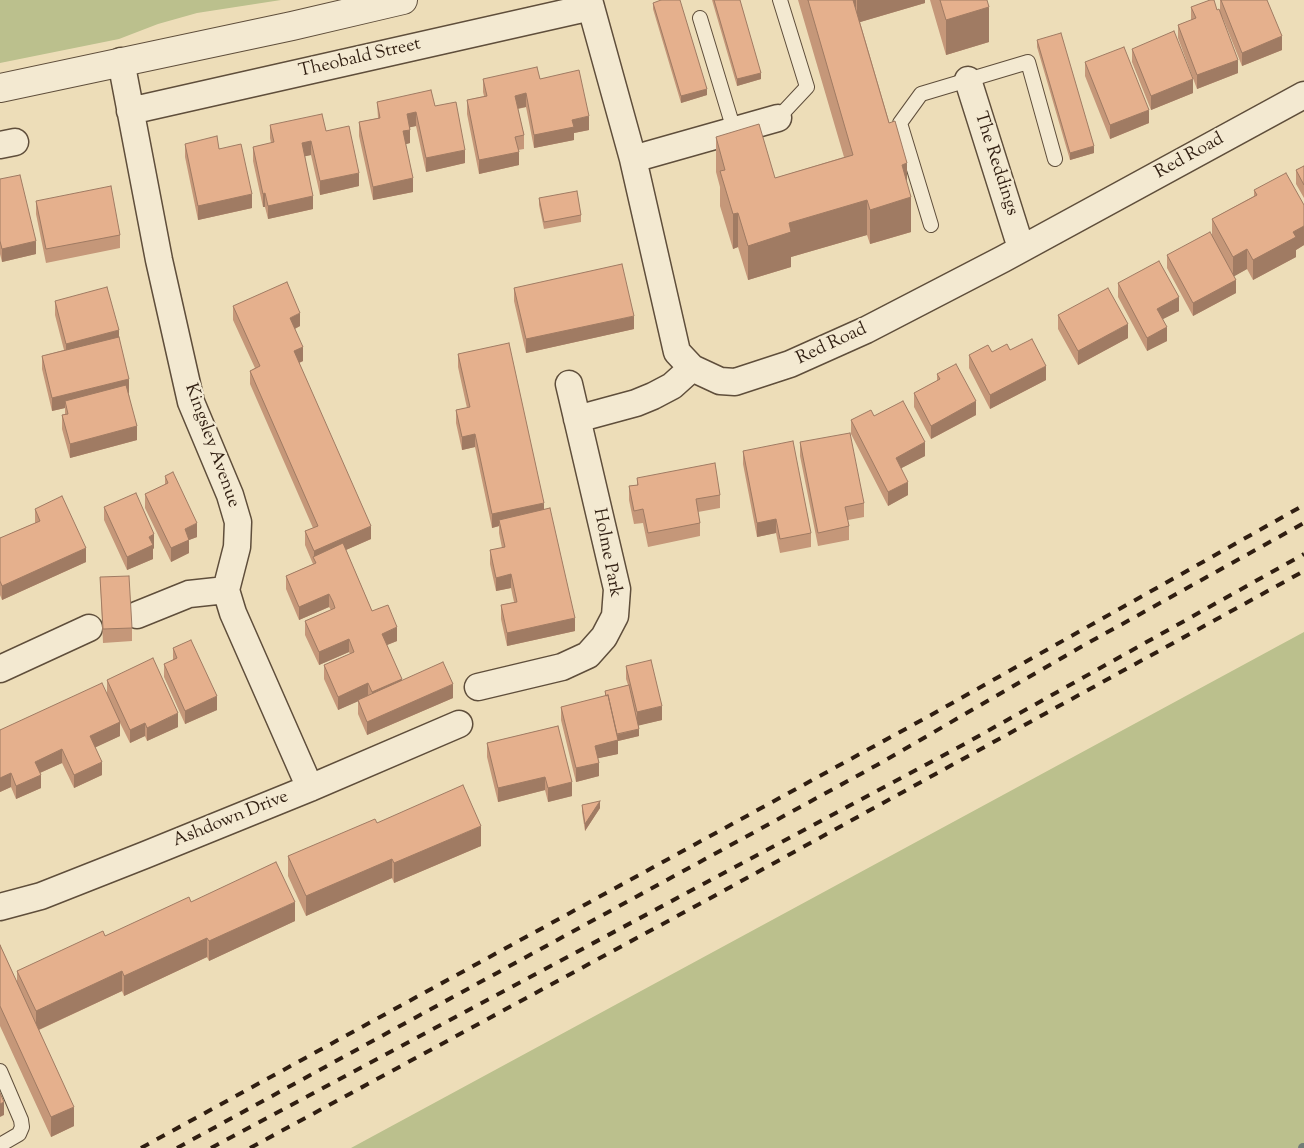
<!DOCTYPE html>
<style>
body{margin:0}
canvas{display:block;background:#edddb8}
</style>
<canvas width="1304" height="1148"></canvas>
<script>
const ctx = document.querySelector('canvas').getContext('2d');
ctx.lineJoin = 'round';
function fill(path, color) { ctx.fillStyle = color; ctx.fill(path, 'evenodd'); }
const toPath = rows => new Path2D(rows.map(r => 'M' + r).join(''));
function trace(path, color, width, dash) { ctx.strokeStyle = color; ctx.lineWidth = width; ctx.lineCap = dash ? 'butt' : 'round'; ctx.setLineDash(dash || []); ctx.stroke(path); }
function write(font, color, halo, rows, align = 'center') {
  ctx.font = font + ' "Sorts Mill Goudy",serif'; ctx.lineWidth = 4.5; ctx.setLineDash([]); ctx.textBaseline = 'middle'; ctx.strokeStyle = halo; ctx.fillStyle = color; for (const [text, x, y, turn = 0] of rows) {
    ctx.save(); ctx.translate(x, y); ctx.rotate((+turn || 0) * Math.PI / 180); ctx.textAlign = isNaN(turn) ? turn : align; if (halo) ctx.strokeText(text, 0, 0); ctx.fillText(text, 0, 0); ctx.restore();
  }
}
const green = toPath([
 [0,0,281,0,197,13,158,24,119,39,0,63],
 [1304,632,1304,1148,351,1148,785,913]
]);
const stream = toPath([
 [1303,1148,1304,1148]
]);
const service = toPath([
 [700,18,734,130],
 [778,118,807,87,780,0],
 [931,225,900,123,921,94,1028,62,1055,159],
 [0,1071,21,1120,22,1127,19,1134,0,1145]
]);
const minor = toPath([
 [589,0,633,159,677,352,692,368,720,381,735,382,790,364,866,330,1003,259,1304,95],
 [121,61,159,260,191,402,230,495,238,522,237,547,226,590,233,613,310,788],
 [968,80,1021,248],
 [130,111,591,7],
 [0,145,15,142],
 [633,159,778,118],
 [577,419,636,403,653,396,672,386,692,368],
 [137,615,189,594,226,590],
 [0,669,89,628],
 [478,687,562,667,588,655,604,637,615,616,617,589,569,384],
 [0,907,41,896,145,855,310,788,459,724]
]);
const tertiary = toPath([
 [0,88,292,26,403,0]
]);
const rail = toPath([
 [141,1148,931,715,1304,505],
 [177,1148,877,765,1079,648,1304,523],
 [211,1148,959,747,1304,554],
 [250,1148,716,895,1304,571]
]);
const wall = toPath([
 [712,0,740,0,761,79,737,86],
 [798,0,925,0,925,3,860,22,907,183,911,232,870,244,867,235,791,257,791,267,748,280,738,247,733,249,720,206,720,187,716,172,716,137,775,178,844,157],
 [930,0,987,0,989,42,946,55],
 [1220,0,1267,0,1282,50,1242,66,1222,16,1238,73,1197,89,1178,38,1178,25,1191,20,1191,7,1220,12],
 [653,3,707,95,681,103,653,9],
 [1037,40,1094,153,1070,160,1037,47],
 [1132,49,1193,93,1151,110,1132,62],
 [1085,62,1149,123,1110,139,1085,76],
 [483,79,540,79,589,130,574,133,574,140,534,148,526,107,518,109,524,135,524,149,518,150,519,165,479,174,467,114,467,100,484,96,483,92],
 [377,102,435,106,465,163,426,172,416,126,410,127,410,143,405,144,413,192,373,200,359,136,359,122,378,118],
 [270,125,326,131,359,186,320,195,311,155,305,156,313,209,268,219,265,207,263,207,253,161,253,147,271,143,270,138],
 [185,144,219,149,252,208,198,220,185,157],
 [1304,166,1304,198,1296,184,1296,170],
 [0,179,36,254,2,262,0,254],
 [1254,190,1304,205,1304,245,1296,250,1296,257,1253,280,1247,269,1234,276,1236,293,1193,316,1167,268,1167,255,1212,236,1212,219,1254,196],
 [539,198,581,215,581,222,544,229,539,205],
 [36,201,120,235,120,248,46,263,36,214],
 [1118,283,1179,311,1163,319,1167,341,1147,351,1118,297],
 [514,288,634,329,526,353,514,301],
 [55,301,119,337,137,440,70,458,62,429,62,415,65,414,65,408,52,411,42,369,42,356,64,350,55,315],
 [233,306,300,326,295,329,303,361,299,363,371,539,346,550,372,611,397,641,387,645,402,681,453,698,367,735,358,714,358,701,338,710,324,679,324,665,350,654,349,652,319,665,305,635,305,621,331,610,329,607,299,620,286,589,286,576,313,564,305,545,305,531,313,528,250,384,250,371,255,368,233,320],
 [1058,315,1128,338,1078,365,1058,329],
 [992,352,1046,380,990,409,969,368,969,355],
 [458,354,544,509,575,631,507,646,501,619,501,605,514,602,511,588,496,591,490,564,490,550,502,548,499,533,499,526,492,528,475,447,462,450,456,423,456,410,467,408,458,367],
 [937,374,976,415,931,439,914,407,914,393,937,381],
 [874,416,925,456,901,468,908,495,888,506,851,434,851,420],
 [800,442,864,503,864,517,848,520,849,526,849,540,818,546,800,456],
 [743,451,811,533,811,547,780,553,776,533,757,537,743,464],
 [165,476,197,537,189,540,189,553,171,562,145,508,145,494,165,485],
 [637,478,720,495,720,508,698,512,700,523,700,536,648,547,643,523,634,524,629,500,629,486,637,485],
 [104,507,154,548,153,549,153,559,127,570,104,520],
 [35,509,86,562,2,600,0,595,0,538,35,523],
 [100,577,132,628,132,641,103,643],
 [173,648,217,710,185,724,164,677,164,664,173,660],
 [626,666,662,720,639,725,639,736,618,741,618,754,598,758,599,776,576,782,561,720,561,707,605,696,605,691,628,685,626,679],
 [107,680,178,727,147,741,145,736,130,743,120,723,120,736,95,747,102,775,74,788,62,763,40,773,41,788,16,799,11,787,0,792,0,730,107,693],
 [558,726,572,796,548,802,545,790,498,802,487,757,487,743],
 [582,805,600,808,585,831,582,812],
 [377,823,481,846,394,883,392,878,306,916,288,876,288,856],
 [191,902,295,921,209,961,207,957,124,996,122,991,39,1030,74,1126,51,1137,0,1026,0,945,17,982,17,971]
]);
const shadedWall = toPath([
 [849,0,856,0,856,20],
 [857,0,925,0,925,3,857,23],
 [989,7,989,42,946,55,946,20],
 [1282,36,1282,50,1242,66,1242,53],
 [1238,60,1238,73,1197,89,1197,75],
 [761,73,761,79,737,86,737,79],
 [1193,79,1193,93,1151,110,1151,96],
 [707,89,707,95,681,103,681,96],
 [526,93,526,107,515,109,515,96],
 [1149,110,1149,123,1110,139,1110,125],
 [416,112,416,126,407,128,407,114],
 [589,116,589,130,574,133,574,140,534,148,534,135,572,120],
 [410,130,410,143,403,145,403,131],
 [311,141,311,155,302,157,302,143],
 [1094,146,1094,153,1070,160,1070,153],
 [465,150,465,163,426,172,426,158],
 [519,152,519,165,479,174,479,160],
 [907,163,907,197,902,165],
 [359,173,359,186,320,195,320,181],
 [413,178,413,192,373,200,373,187],
 [265,193,265,207,263,207,263,194],
 [252,194,252,208,198,220,198,206],
 [313,196,313,209,268,219,268,206],
 [911,197,911,232,870,244,870,210],
 [867,200,867,235,791,257,791,267,748,280,748,246,789,223],
 [738,213,738,247,733,249,733,214],
 [1304,226,1304,245,1296,250,1296,257,1253,280,1253,260,1293,232],
 [36,241,36,254,2,262,2,249],
 [1247,249,1247,269,1233,277,1233,257],
 [1236,280,1236,293,1193,316,1193,303],
 [1179,297,1179,311,1157,322,1157,309],
 [300,313,300,326,290,331,290,318],
 [634,316,634,329,526,353,526,339],
 [1128,324,1128,338,1078,365,1078,351],
 [1167,327,1167,341,1147,351,1147,338],
 [119,330,119,344,66,358,66,344],
 [303,347,303,361,294,365,294,351],
 [1046,366,1046,380,990,409,990,395],
 [129,379,129,393,67,408,65,401,65,408,52,411,52,398],
 [976,401,976,415,931,439,931,426],
 [137,426,137,440,70,458,70,444],
 [475,434,475,447,462,450,462,437],
 [925,442,925,456,896,471,896,458],
 [908,482,908,495,888,506,888,492],
 [544,503,544,517,499,520,499,526,492,528,492,514],
 [776,519,776,533,757,537,757,523],
 [197,523,197,537,189,540,189,553,171,562,171,548,185,529],
 [371,526,371,539,316,563,314,557,314,551],
 [154,534,154,548,153,549,153,559,127,570,127,557,149,537],
 [86,548,86,562,2,600,2,586],
 [511,574,511,588,496,591,496,578],
 [329,594,329,607,299,620,299,607],
 [575,618,575,631,507,646,507,633],
 [397,627,397,641,382,647,382,634],
 [349,639,349,652,319,665,319,652],
 [402,679,402,692,372,705,372,692],
 [368,683,368,697,338,710,338,697],
 [453,684,453,698,367,735,367,722],
 [217,696,217,710,185,724,185,711],
 [662,706,662,720,637,726,637,712],
 [178,713,178,727,147,741,147,728],
 [120,722,120,736,90,750,90,736],
 [145,723,145,736,130,743,130,730],
 [639,729,639,736,618,741,618,754,595,759,595,746,616,735],
 [62,749,62,763,35,775,35,762],
 [102,762,102,775,74,788,74,775],
 [599,763,599,776,576,782,576,768],
 [11,773,11,787,0,792,0,778],
 [41,775,41,788,16,799,16,786],
 [545,777,545,790,498,802,498,788],
 [572,782,572,796,548,802,548,788],
 [600,801,600,808,585,831,585,824],
 [481,826,481,846,394,883,394,863],
 [392,859,392,878,306,916,306,896],
 [295,902,295,921,209,961,209,941],
 [207,938,207,957,124,996,124,976],
 [122,971,122,991,36,1031,36,1011],
 [4,1102,4,1115,0,1117,0,1104],
 [74,1107,74,1126,51,1137,51,1117]
]);
const building = toPath([
 [661,0,680,0,707,89,681,96,653,3,661,0],
 [714,0,740,0,761,73,737,79,714,0],
 [808,0,853,0,889,123,895,121,907,163,902,165,911,197,870,210,867,200,789,223,791,232,748,246,738,213,733,214,720,171,725,170,716,137,759,124,775,178,853,155,808,0],
 [940,0,987,0,989,7,946,20,940,0],
 [1210,0,1214,0,1217,10,1219,9,1238,60,1197,75,1178,25,1196,18,1191,7,1210,0],
 [1221,0,1267,0,1282,36,1242,53,1221,0],
 [1174,31,1193,79,1151,96,1132,49,1174,31],
 [1061,33,1094,146,1070,153,1037,40,1061,33],
 [1124,47,1149,110,1110,125,1085,62,1124,47],
 [537,67,540,79,579,70,589,116,572,120,574,127,534,135,526,93,515,96,524,135,515,137,519,152,479,160,467,100,487,96,483,79,537,67],
 [431,90,435,106,456,102,465,150,426,158,416,112,407,114,410,130,403,131,413,178,373,187,359,122,380,118,377,102,431,90],
 [322,114,326,131,349,126,359,173,320,181,311,141,302,143,313,196,268,206,265,193,263,194,253,147,274,142,270,125,322,114],
 [217,136,219,149,241,144,252,194,198,206,185,144,217,136],
 [1304,166,1304,185,1296,170,1304,166],
 [1286,173,1304,205,1304,226,1293,232,1296,237,1253,260,1247,249,1233,257,1212,219,1257,195,1254,190,1286,173],
 [20,175,36,241,2,249,0,241,0,179,20,175],
 [111,186,120,235,46,249,36,201,111,186],
 [577,191,581,215,544,222,539,198,577,191],
 [1210,232,1236,280,1193,303,1167,255,1210,232],
 [1159,261,1179,297,1157,309,1167,327,1147,338,1118,283,1159,261],
 [622,264,634,316,526,339,514,288,622,264],
 [287,282,300,313,290,318,303,347,294,351,371,526,314,551,305,531,318,526,250,371,260,366,233,306,287,282],
 [107,287,119,330,66,344,55,301,107,287],
 [1108,288,1128,324,1078,351,1058,315,1108,288],
 [119,337,129,379,52,398,42,356,119,337],
 [1032,339,1046,366,990,395,969,355,988,345,992,352,1007,344,1010,350,1032,339],
 [509,343,544,503,492,514,475,434,462,437,456,410,470,407,458,354,509,343],
 [956,364,976,401,931,426,914,393,940,379,937,374,956,364],
 [126,385,137,426,70,444,62,415,68,414,65,401,126,385],
 [903,401,925,442,896,458,908,482,888,492,851,420,871,410,874,416,903,401],
 [850,433,864,503,845,507,849,526,818,533,800,442,850,433],
 [793,441,811,533,780,539,776,519,757,523,743,451,793,441],
 [715,463,720,495,696,499,700,523,648,533,643,509,634,511,629,486,638,485,637,478,715,463],
 [173,472,197,523,185,529,189,540,171,548,145,494,168,483,165,476,173,472],
 [136,493,154,534,149,537,153,545,127,557,104,507,136,493],
 [62,496,86,548,2,586,0,581,0,538,40,521,35,509,62,496],
 [550,508,575,618,507,633,501,605,517,602,511,574,496,578,490,550,505,547,499,520,550,508],
 [343,543,372,611,388,605,397,627,382,634,402,679,372,692,368,683,338,697,324,665,354,652,349,639,319,652,305,621,335,608,333,602,329,594,299,607,286,576,316,563,313,557,343,543],
 [129,576,132,628,103,629,100,577,129,576],
 [191,640,217,696,185,711,164,664,177,658,173,648,191,640],
 [153,658,178,713,147,728,145,723,130,730,107,680,153,658],
 [651,660,662,706,637,712,626,666,651,660],
 [443,662,453,684,367,722,358,700,443,662],
 [102,683,120,722,90,736,102,762,74,775,62,749,35,762,41,775,16,786,11,773,0,778,0,730,102,683],
 [629,685,639,729,617,734,608,695,606,696,605,691,629,685],
 [608,695,618,740,595,746,599,763,576,768,561,707,608,695],
 [558,726,572,782,548,788,545,777,498,788,487,743,558,726],
 [463,785,481,826,394,863,392,859,306,896,288,856,375,819,377,823,463,785],
 [600,801,585,824,582,805,600,801],
 [276,862,295,902,209,941,207,938,124,976,122,971,36,1011,17,971,103,931,105,936,189,897,191,902,276,862],
 [0,945,74,1107,51,1117,0,1006,0,945],
 [0,1093,4,1102,0,1104,0,1093]
]);
const streetNames = [
 ["Theobald Street",360,59,-13],
 ["Red Road",1190,157,-29],
 ["The Reddings",995,164,72],
 ["Red Road",832,345,-25],
 ["Kingsley Avenue",211,446,70],
 ["Holme Park",606,553,79],
 ["Ashdown Drive",231,820,-22]
];
fill(green, '#bbc08d');
trace(stream, '#717c76', 10);
trace(service, '#5f4e3b', 16);
trace(minor, '#5f4e3b', 29);
trace(tertiary, '#5f4e3b', 30);
trace(service, '#f3e9d1', 14);
trace(minor, '#f3e9d1', 26);
trace(tertiary, '#f3e9d1', 28);
trace(rail, '#301e11', 4, [9, 9]);
fill(wall, '#c59779');
fill(shadedWall, '#a07b63');
fill(building, '#e5b08d');
trace(building, '#a07b63', 1);
write('18px', '#301e11', '#f3e9d1', streetNames);
</script>
